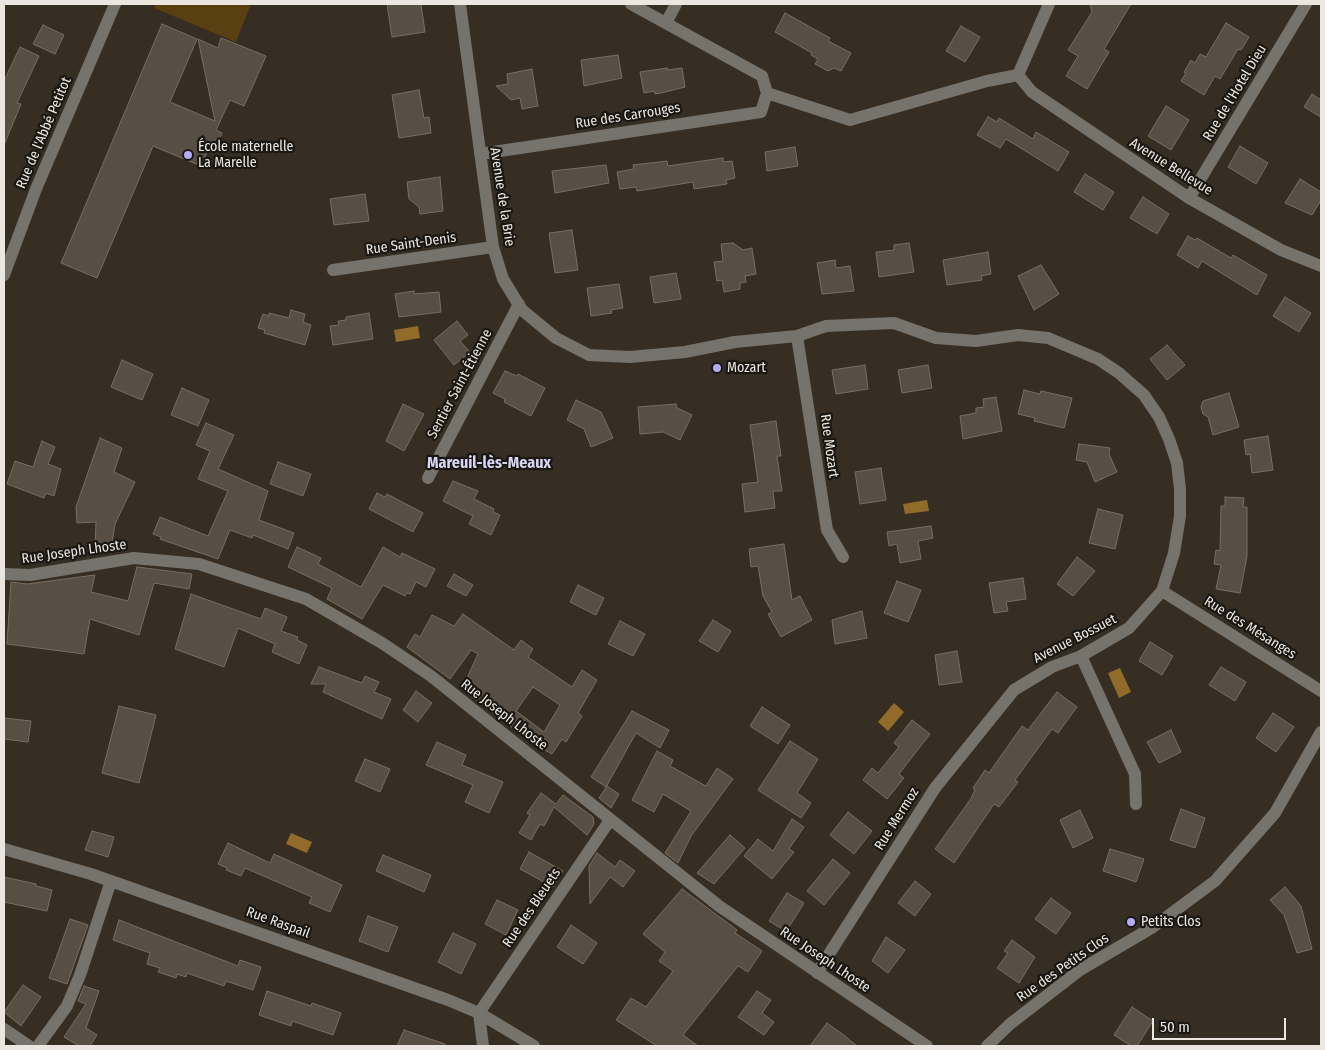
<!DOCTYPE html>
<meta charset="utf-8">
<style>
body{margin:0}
#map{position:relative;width:1325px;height:1050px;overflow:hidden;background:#362e23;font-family:"Fira Sans Condensed",sans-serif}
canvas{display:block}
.frame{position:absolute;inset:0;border:5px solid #ebe6df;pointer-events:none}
.scale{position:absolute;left:1152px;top:1018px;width:134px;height:22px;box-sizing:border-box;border:2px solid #ebe6df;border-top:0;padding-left:6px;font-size:15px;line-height:18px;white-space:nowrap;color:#ebe6df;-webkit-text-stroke:4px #1a1712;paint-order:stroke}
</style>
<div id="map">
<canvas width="1325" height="1050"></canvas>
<div class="frame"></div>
<div class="scale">50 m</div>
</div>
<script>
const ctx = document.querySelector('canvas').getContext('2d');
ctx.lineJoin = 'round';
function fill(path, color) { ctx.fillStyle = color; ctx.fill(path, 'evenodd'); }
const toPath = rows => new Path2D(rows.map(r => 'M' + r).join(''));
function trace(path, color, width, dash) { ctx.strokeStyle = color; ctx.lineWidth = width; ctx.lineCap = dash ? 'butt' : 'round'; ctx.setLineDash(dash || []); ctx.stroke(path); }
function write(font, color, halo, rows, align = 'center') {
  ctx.font = font + ' "Fira Sans Condensed",sans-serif'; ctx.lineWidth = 4.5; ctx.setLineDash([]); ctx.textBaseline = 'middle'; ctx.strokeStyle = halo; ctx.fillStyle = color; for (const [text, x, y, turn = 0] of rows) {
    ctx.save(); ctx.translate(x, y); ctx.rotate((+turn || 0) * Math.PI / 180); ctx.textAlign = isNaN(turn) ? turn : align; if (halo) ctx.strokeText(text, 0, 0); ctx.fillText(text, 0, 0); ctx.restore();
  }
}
const green = toPath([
 [156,4,251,4,236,42,154,8]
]);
const water = toPath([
 [418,326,420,338,396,342,394,330],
 [927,500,929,511,905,514,903,504],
 [1120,668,1131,692,1119,698,1108,673],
 [894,703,904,712,888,731,878,722],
 [291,833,312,842,307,853,286,844]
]);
const building = toPath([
 [387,4,421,4,425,32,392,37,387,4],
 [1090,4,1131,4,1104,49,1109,52,1087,89,1066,76,1078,56,1068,50,1092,12,1090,4],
 [785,13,830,38,828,41,851,53,841,71,834,68,828,71,815,64,818,59,811,55,812,53,775,32,785,13],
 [1226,23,1249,37,1241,50,1238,49,1220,79,1215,76,1204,95,1181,81,1186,73,1184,72,1191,60,1195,63,1200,54,1206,57,1226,23],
 [162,24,197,39,170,102,215,121,198,39,218,48,221,38,266,56,244,106,230,100,216,130,222,133,216,147,210,145,201,166,153,146,97,278,61,263,162,24],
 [43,25,64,35,55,54,33,44,43,25],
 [961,26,980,37,965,62,946,51,961,26],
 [20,47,39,56,17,103,21,104,4,145,4,81,20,47],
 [618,55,622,78,584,86,581,60,618,55],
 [667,68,667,70,682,68,685,87,661,93,655,94,654,91,644,93,640,72,667,68],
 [532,69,538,106,522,109,520,98,511,100,496,86,508,84,507,74,532,69],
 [419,90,424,118,429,117,431,133,399,138,392,95,419,90],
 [1312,94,1321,100,1321,117,1304,107,1312,94],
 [1166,106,1189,120,1171,150,1148,136,1166,106],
 [988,117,997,122,999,118,1033,139,1036,132,1069,152,1058,171,1006,139,1000,148,977,135,988,117],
 [1240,146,1268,163,1256,184,1228,167,1240,146],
 [795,147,798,166,767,171,765,152,795,147],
 [723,158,723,162,732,161,735,178,726,180,727,184,694,189,693,182,637,191,636,187,620,189,617,172,634,169,633,165,667,161,668,166,723,158],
 [606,165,609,183,555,193,552,171,606,165],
 [1085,174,1114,192,1103,210,1074,192,1085,174],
 [440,177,443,211,420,214,419,207,409,199,407,182,440,177],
 [1300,179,1321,192,1321,200,1312,215,1285,203,1300,179],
 [365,194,369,221,334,225,330,199,365,194],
 [1143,197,1169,214,1157,234,1130,218,1143,197],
 [572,230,578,270,555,273,549,233,572,230],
 [1188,236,1195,240,1197,238,1231,258,1233,255,1267,275,1257,295,1202,261,1198,268,1177,255,1188,236],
 [733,243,743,250,752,248,756,274,745,276,746,282,740,283,740,289,724,292,722,280,717,281,714,262,723,261,721,244,733,243],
 [909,243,914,272,879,277,876,252,894,250,894,245,909,243],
 [988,252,991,274,981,276,982,280,947,285,943,260,988,252],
 [835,260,836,268,850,266,854,291,822,294,817,263,835,260],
 [1041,265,1059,294,1034,310,1018,276,1041,265],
 [676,273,681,299,654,303,650,277,676,273],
 [619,284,623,308,611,310,612,313,591,316,587,288,619,284],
 [414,291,414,294,439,292,441,312,399,317,395,294,414,291],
 [1285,297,1311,313,1299,332,1273,316,1285,297],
 [291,310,305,314,303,322,311,325,305,345,264,333,265,330,258,328,263,314,269,316,269,313,289,318,291,310],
 [369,313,373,339,333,345,330,326,339,325,338,321,346,320,346,317,369,313],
 [457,321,468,335,460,341,470,352,454,365,434,340,457,321],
 [1167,345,1185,365,1167,380,1150,359,1167,345],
 [122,360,153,374,142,400,111,387,122,360],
 [865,365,868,389,836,394,832,370,865,365],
 [928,365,932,388,902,393,898,370,928,365],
 [505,371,517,376,518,374,545,388,531,416,504,402,505,399,493,393,505,371],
 [182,388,209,400,198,426,171,415,182,388],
 [1024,390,1040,394,1041,391,1072,398,1064,428,1034,421,1035,418,1018,414,1024,390],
 [1229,393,1239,427,1213,435,1208,417,1203,414,1201,407,1203,401,1229,393],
 [996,397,1002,431,963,439,960,416,976,413,976,408,984,407,983,399,996,397],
 [576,400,601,412,613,438,591,447,584,429,567,420,576,400],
 [403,404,424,414,404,451,386,441,403,404],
 [676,404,677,408,692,415,680,440,663,432,640,434,638,407,676,404],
 [776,421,781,456,777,456,782,491,773,491,775,508,745,512,742,484,758,482,750,425,776,421],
 [206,423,234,435,218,469,268,491,259,520,294,533,288,549,253,535,252,538,230,530,218,559,160,539,161,537,153,534,160,517,208,536,228,491,198,479,210,451,196,445,206,423],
 [1268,436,1273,470,1252,473,1250,454,1246,455,1244,440,1268,436],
 [100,438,122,448,114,472,135,482,115,524,111,550,95,550,96,522,77,523,76,507,100,438],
 [42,441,55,447,48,464,61,469,54,496,46,493,44,498,7,484,15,461,33,467,42,441],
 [1079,444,1110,448,1109,454,1117,472,1095,482,1087,462,1076,460,1079,444],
 [278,462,311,474,303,496,270,484,278,462],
 [881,468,886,500,860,504,855,472,881,468],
 [453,481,478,491,474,499,494,509,493,512,500,515,491,535,469,524,473,516,443,501,453,481],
 [377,493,385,497,387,494,423,513,413,532,369,509,377,493],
 [1225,497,1244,498,1243,507,1247,507,1247,556,1240,593,1216,589,1221,565,1214,564,1216,550,1220,551,1221,506,1225,506,1225,497],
 [1098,509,1123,515,1115,549,1089,543,1098,509],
 [931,526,933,538,918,541,921,559,900,563,897,544,889,546,887,532,931,526],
 [784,544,792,600,800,596,812,620,781,637,768,614,772,612,763,596,758,566,751,567,749,549,784,544],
 [297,547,321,558,318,564,361,587,383,547,400,557,402,553,435,569,426,587,416,582,410,594,407,593,405,596,383,585,362,619,327,599,332,588,288,567,297,547],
 [1077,557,1095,571,1073,596,1057,584,1077,557],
 [137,567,192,574,189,589,154,583,139,635,90,619,84,654,7,644,11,582,27,584,95,575,91,592,128,601,137,567],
 [454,574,473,585,466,596,447,586,454,574],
 [1023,578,1026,599,1006,602,1008,611,994,613,989,583,1023,578],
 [897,581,921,590,908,622,884,613,897,581],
 [578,585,604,598,596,615,570,602,578,585],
 [191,594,261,619,265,608,287,617,281,631,298,637,297,640,307,645,299,664,272,652,275,644,238,628,224,667,175,649,191,594],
 [862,611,867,638,835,644,832,620,862,611],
 [463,614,514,650,521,640,533,649,528,657,572,687,582,670,597,680,578,713,582,716,566,742,562,739,552,754,531,742,462,689,478,654,471,650,450,679,407,647,415,634,420,637,432,615,454,626,463,614],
 [533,687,560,705,544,732,516,711,533,687],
 [713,620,731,631,718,652,699,641,713,620],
 [620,621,645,634,633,656,608,644,620,621],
 [1150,642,1173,656,1162,675,1139,661,1150,642],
 [957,651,962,682,939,685,935,655,957,651],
 [319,667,362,683,365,676,379,682,374,692,391,699,382,719,323,692,326,684,311,684,319,667],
 [1221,667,1246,682,1235,701,1209,685,1221,667],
 [416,691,432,703,418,722,403,710,416,691],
 [1057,692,1077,707,1058,733,1052,729,1015,780,1018,782,999,807,994,804,954,863,935,849,970,800,975,790,973,788,985,770,989,773,1022,726,1028,730,1057,692],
 [119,706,156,715,139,783,102,773,119,706],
 [762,707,790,725,778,744,750,726,762,707],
 [632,711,669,730,660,748,636,733,606,787,591,777,632,711],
 [1273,713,1294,727,1276,752,1256,738,1273,713],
 [4,718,31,721,28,742,4,739,4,718],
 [912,720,930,734,899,774,904,778,887,799,863,780,872,768,878,773,899,747,894,743,912,720],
 [1171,730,1181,752,1159,763,1147,742,1171,730],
 [790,741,818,759,797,793,811,803,801,818,758,790,790,741],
 [437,742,466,755,462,765,503,782,489,813,465,802,473,785,426,765,437,742],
 [657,751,673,760,670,766,706,786,717,768,733,779,691,836,678,863,665,853,691,811,663,794,654,812,632,800,657,751],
 [365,759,390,769,380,792,355,781,365,759],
 [607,786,619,794,611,808,599,798,607,786],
 [541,793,556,804,563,795,593,817,594,824,587,835,554,807,544,826,540,824,531,840,519,833,530,815,527,813,541,793],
 [1181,809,1205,818,1195,848,1170,840,1181,809],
 [1080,810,1093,838,1073,848,1060,820,1080,810],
 [848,812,872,831,854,854,830,835,848,812],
 [792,819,804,827,789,849,794,852,772,879,744,856,758,839,773,851,792,819],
 [92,831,114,837,108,857,85,850,92,831],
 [730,835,745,848,714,884,697,873,730,835],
 [228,843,270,863,274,854,342,885,330,912,309,903,312,897,245,868,241,876,226,870,227,868,218,864,228,843],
 [1110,849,1144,859,1136,882,1103,871,1110,849],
 [529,852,563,871,553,887,520,869,529,852],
 [597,853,615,867,620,860,635,871,623,887,610,877,590,904,589,866,597,853],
 [383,855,431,875,424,892,376,871,383,855],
 [833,859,850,873,824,905,807,891,833,859],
 [4,877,36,884,36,886,52,890,47,911,4,902,4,877],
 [915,881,931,894,915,916,898,903,915,881],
 [1285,887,1301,906,1312,949,1297,953,1284,915,1270,900,1285,887],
 [682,889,737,930,735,933,762,951,748,972,738,966,683,1035,698,1046,657,1046,616,1020,631,998,646,1007,673,971,659,961,665,952,643,934,682,889],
 [787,893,804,903,789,927,785,924,782,929,769,921,787,893],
 [1051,898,1071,913,1056,934,1035,919,1051,898],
 [497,900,518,910,506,935,485,924,497,900],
 [368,916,398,927,388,952,359,941,368,916],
 [70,919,88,925,67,984,49,978,70,919],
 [119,920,238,966,240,960,261,967,253,990,226,981,224,986,187,973,186,977,177,974,176,978,158,972,160,968,147,964,150,953,113,940,119,920],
 [571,925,597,943,583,964,557,947,571,925],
 [453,933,476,944,461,974,438,962,453,933],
 [886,937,905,950,888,973,872,961,886,937],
 [1012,940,1035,957,1019,983,997,968,1008,953,1004,951,1012,940],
 [23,985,41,997,21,1026,4,1012,23,985],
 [84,986,99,991,86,1028,97,1035,90,1046,79,1046,64,1037,86,1004,78,1001,84,986],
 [267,991,311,1006,312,1003,341,1013,333,1035,292,1021,291,1026,259,1015,267,991],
 [757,991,771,1000,762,1013,774,1022,764,1035,738,1017,757,991],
 [1132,1007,1153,1021,1137,1046,1131,1046,1114,1035,1132,1007],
 [827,1023,845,1036,857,1046,810,1046,827,1023],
 [404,1030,445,1044,445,1046,397,1046,404,1030]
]);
const minor = toPath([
 [460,4,493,247,503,279,522,310,556,338,589,355,630,357,685,352,735,342,797,336,826,326,894,323,936,338,976,341,1018,335,1048,338,1098,359,1119,373,1144,395,1159,417,1169,439,1177,463,1180,489,1180,516,1174,553,1162,591,1129,628,1081,656,1052,667,1014,690,935,788,817,973],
 [631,4,762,76,767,93],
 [666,23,676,4],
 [1018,75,1032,92,1189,198,1281,250,1321,266],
 [1018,75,1049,4],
 [767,93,850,120,987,81,1018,75],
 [480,154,761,112,767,93],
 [1189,198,1306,4],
 [333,270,493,247],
 [4,275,36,189,115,4],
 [797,336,827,530,843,557],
 [428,478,519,304],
 [4,574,30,575,134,558,199,564,306,599,382,643,431,676,719,906,927,1046],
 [1162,591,1321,691],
 [1081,656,1135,774,1136,804],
 [4,849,91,874,448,1000,479,1013,534,1046],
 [479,1013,610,820],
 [479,1013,483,1046],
 [4,1029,29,1046],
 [38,1046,67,1006,80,975,111,881],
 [987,1046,1010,1024,1080,970,1153,927,1215,881,1275,813,1321,732]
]);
const markers = [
 [188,155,5,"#b4acf9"],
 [717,368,5,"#b4acf9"],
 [1131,922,5,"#b4acf9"]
];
const streetNames = [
 ["Rue de l'Hotel Dieu",1235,93,-59],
 ["Rue des Carrouges",628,116,-9],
 ["Rue de l'Abbé Petitot",44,133,-67],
 ["Avenue Bellevue",1171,167,32],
 ["Avenue de la Brie",502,197,81],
 ["Rue Saint-Denis",411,244,-8],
 ["Sentier Saint-Étienne",460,384,-62],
 ["Rue Mozart",829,446,82],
 ["Rue Joseph Lhoste",74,552,-8],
 ["Rue des Mésanges",1250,628,32],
 ["Avenue Bossuet",1075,639,-27],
 ["Rue Joseph Lhoste",504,715,38],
 ["Rue Mermoz",897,819,-58],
 ["Rue des Bleuets",532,908,-56],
 ["Rue Raspail",278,923,20],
 ["Rue Joseph Lhoste",825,960,34],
 ["Rue des Petits Clos",1063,968,-35]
];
const poiNames = [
 ["École maternelle",198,147],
 ["La Marelle",198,163],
 ["Mozart",727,368],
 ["Petits Clos",1141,922]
];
const quarterNames = [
 ["Mareuil-lès-Meaux",489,464]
];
fill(green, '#593f11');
fill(water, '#916b2a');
fill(building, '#574f43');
trace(building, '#776f62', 1);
trace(minor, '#76726c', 12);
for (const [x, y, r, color] of markers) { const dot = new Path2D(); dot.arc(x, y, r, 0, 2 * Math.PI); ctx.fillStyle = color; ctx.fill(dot); trace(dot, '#1a1712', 2); }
write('14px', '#ebe6df', '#1a1712', streetNames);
write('14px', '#ebe6df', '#1a1712', poiNames, 'left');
write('bold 16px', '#d7d5f3', '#1a1712', quarterNames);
</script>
